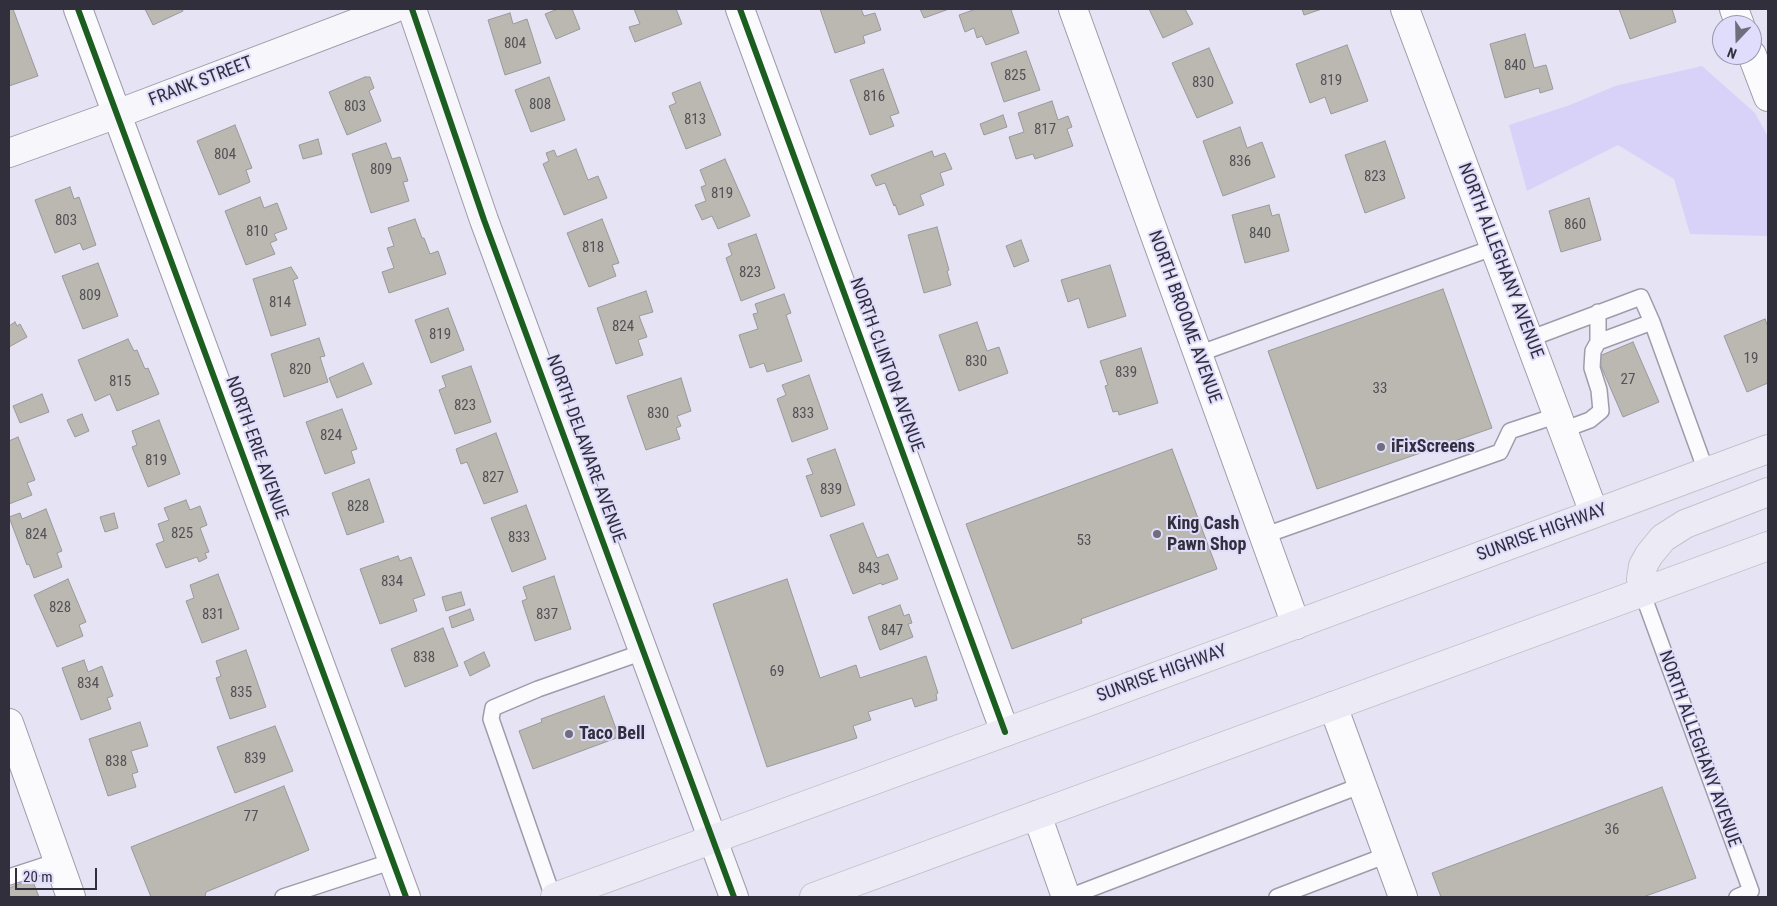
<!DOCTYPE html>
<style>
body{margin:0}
#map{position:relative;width:1777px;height:906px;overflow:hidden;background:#e5e3f4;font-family:"Roboto Condensed",sans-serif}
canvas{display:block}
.frame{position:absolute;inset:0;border:10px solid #312f3b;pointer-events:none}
.north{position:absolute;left:1712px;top:15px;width:50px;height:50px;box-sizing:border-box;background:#e0dcfb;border:1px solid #9a97ae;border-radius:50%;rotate:201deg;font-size:14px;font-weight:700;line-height:20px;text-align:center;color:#312f3b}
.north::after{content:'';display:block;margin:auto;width:18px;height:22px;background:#706e7c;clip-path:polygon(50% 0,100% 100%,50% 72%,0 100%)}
.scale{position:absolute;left:15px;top:868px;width:82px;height:22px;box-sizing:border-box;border:2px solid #312f3b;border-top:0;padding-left:6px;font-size:15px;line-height:18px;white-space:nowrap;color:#312f3b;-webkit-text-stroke:4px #e0dcfb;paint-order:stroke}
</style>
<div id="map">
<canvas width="1777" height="906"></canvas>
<div class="frame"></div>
<div class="north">N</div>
<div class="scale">20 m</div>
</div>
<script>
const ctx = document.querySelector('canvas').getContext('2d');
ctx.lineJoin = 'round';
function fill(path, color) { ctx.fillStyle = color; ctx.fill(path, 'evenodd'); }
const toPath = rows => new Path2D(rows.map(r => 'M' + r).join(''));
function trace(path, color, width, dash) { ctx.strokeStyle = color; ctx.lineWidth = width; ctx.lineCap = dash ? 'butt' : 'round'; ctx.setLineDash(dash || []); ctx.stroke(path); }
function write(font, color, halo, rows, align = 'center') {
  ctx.font = font + ' "Roboto Condensed",sans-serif'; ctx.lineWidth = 4; ctx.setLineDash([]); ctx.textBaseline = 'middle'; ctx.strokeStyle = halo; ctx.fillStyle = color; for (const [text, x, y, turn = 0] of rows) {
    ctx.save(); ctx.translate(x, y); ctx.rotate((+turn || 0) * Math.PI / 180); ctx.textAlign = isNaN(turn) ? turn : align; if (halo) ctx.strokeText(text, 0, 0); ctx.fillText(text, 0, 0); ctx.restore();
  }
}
const green = toPath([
 [1702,66,1755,113,1768,137,1768,236,1690,234,1674,179,1618,145,1527,191,1509,125,1570,105,1615,86]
]);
const building = toPath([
 [9,9,13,9,38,76,9,86,9,9],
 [145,9,182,9,183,11,153,25,145,9],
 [558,9,572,9,580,29,556,39,545,14,558,9],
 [634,9,676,9,682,24,635,42,629,27,640,24,634,9],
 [820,9,861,9,864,16,875,13,881,30,863,36,865,43,835,53,820,9],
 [920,9,949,9,924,18,920,9],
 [976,9,1015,9,1011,10,1019,33,986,45,982,36,977,38,974,28,965,32,959,15,976,9],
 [1149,9,1185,9,1193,24,1163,38,1149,9],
 [1302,9,1322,9,1304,15,1302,9],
 [1619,9,1672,9,1676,22,1630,39,1619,9],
 [510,13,513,24,527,19,541,63,505,75,488,20,510,13],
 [1525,34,1534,68,1546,65,1553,89,1540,93,1539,88,1505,98,1490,44,1525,34],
 [1347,45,1368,101,1331,114,1325,97,1310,103,1296,64,1347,45],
 [1209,48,1233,103,1197,118,1172,63,1209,48],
 [1026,51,1040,90,1004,102,991,63,1026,51],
 [883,69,899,113,890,116,894,126,870,135,850,80,883,69],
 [365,77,370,77,374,88,369,91,381,121,347,135,329,92,365,77],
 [549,77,565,120,531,132,515,90,549,77],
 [700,82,721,135,686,149,669,106,676,103,672,93,700,82],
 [1052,101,1058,120,1068,116,1072,127,1067,129,1073,146,1035,159,1033,154,1016,159,1009,137,1024,132,1018,113,1052,101],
 [1003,115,1007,127,984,135,980,124,1003,115],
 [235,125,252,168,246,170,250,182,219,195,197,141,235,125],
 [1240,127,1247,148,1262,142,1275,177,1223,196,1203,141,1240,127],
 [318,139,322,154,303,159,299,145,318,139],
 [1385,141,1405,198,1365,213,1345,155,1385,141],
 [386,143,392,159,400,157,408,181,403,182,409,201,371,213,352,154,386,143],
 [576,149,588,180,598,176,607,198,564,215,543,164,549,161,546,153,554,150,557,157,576,149],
 [932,151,934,157,945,153,952,169,940,173,944,185,920,195,924,205,899,215,895,204,894,206,885,183,876,186,871,175,932,151],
 [725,159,750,216,718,229,712,216,702,220,695,205,706,201,701,187,706,185,700,170,725,159],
 [70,187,74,199,79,197,96,245,83,250,80,243,55,253,35,200,70,187],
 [260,197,264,208,277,203,287,229,274,234,277,240,270,243,275,254,246,265,225,211,260,197],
 [1589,198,1601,240,1561,252,1549,211,1589,198],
 [1269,205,1272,216,1279,214,1289,251,1245,263,1232,215,1269,205],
 [415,219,422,238,424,238,430,254,438,251,446,274,389,293,382,272,394,268,387,248,394,246,388,228,415,219],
 [602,219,619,263,612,265,616,276,589,287,567,233,602,219],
 [937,227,949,270,947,271,951,285,924,293,908,235,937,227],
 [756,234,775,288,741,301,726,258,732,255,728,244,756,234],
 [1021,240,1029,261,1014,267,1006,246,1021,240],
 [98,263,118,316,83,329,62,276,98,263],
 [1110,265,1126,316,1088,328,1079,298,1068,302,1061,280,1110,265],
 [291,267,298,278,293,280,306,325,271,336,253,279,291,267],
 [1443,289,1492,428,1317,489,1268,351,1443,289],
 [646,291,653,312,639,316,647,337,638,340,643,355,616,364,597,308,646,291],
 [784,294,791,313,786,315,802,361,767,372,764,363,750,368,739,335,758,329,753,314,758,313,755,304,784,294],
 [448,308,464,350,431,363,415,320,448,308],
 [1765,319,1768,327,1768,383,1747,392,1724,336,1765,319],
 [15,322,17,326,20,324,27,337,9,347,9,326,15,322],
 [977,322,987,351,999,347,1008,373,959,391,939,335,977,322],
 [319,338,325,356,320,357,328,382,284,397,271,354,319,338],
 [128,339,134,351,137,350,145,369,148,368,159,394,117,411,110,394,95,401,78,360,128,339],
 [1633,342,1659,402,1623,417,1597,357,1633,342],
 [1141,348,1158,403,1119,415,1118,411,1113,412,1105,386,1108,385,1100,361,1141,348],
 [363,363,372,384,337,398,329,378,363,363],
 [471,366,491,422,455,434,439,390,446,387,442,376,471,366],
 [809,375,828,429,792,442,777,399,786,395,782,385,809,375],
 [681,378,691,411,677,416,681,426,676,428,680,439,646,450,627,396,681,378],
 [42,394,49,412,20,423,13,406,42,394],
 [342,409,357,449,351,451,355,463,325,474,306,422,342,409],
 [82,414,89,431,75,437,67,420,82,414],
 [159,420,180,474,148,487,132,447,137,445,132,431,159,420],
 [496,433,518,492,484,504,467,462,461,464,456,449,496,433],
 [18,437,35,480,27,483,32,495,9,504,9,441,18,437],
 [835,449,855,505,821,517,806,476,813,474,807,459,835,449],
 [1172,449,1217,569,1081,619,1082,623,1012,649,966,524,1172,449],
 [369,479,384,522,347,535,332,493,369,479],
 [186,500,190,510,200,506,207,525,200,528,209,552,205,553,207,558,199,562,197,557,166,568,156,544,164,541,158,524,169,520,164,508,186,500],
 [526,505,546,559,512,572,491,518,526,505],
 [46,509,62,551,57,553,62,567,34,578,29,564,27,565,9,517,20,513,22,519,46,509],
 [114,513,118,528,105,532,100,517,114,513],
 [863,523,877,558,888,554,898,579,882,585,881,583,853,594,830,535,863,523],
 [398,556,400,561,411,557,425,595,413,599,417,611,380,624,360,569,398,556],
 [218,574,239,629,202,643,186,601,194,598,190,585,218,574],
 [554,576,571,629,535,641,522,601,527,599,523,587,554,576],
 [68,579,86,622,79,625,83,636,57,647,34,595,68,579],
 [787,579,820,678,856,665,860,678,926,656,938,693,936,694,937,700,915,707,912,698,868,712,871,720,853,726,857,738,767,767,713,604,787,579],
 [461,592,465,605,446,611,442,597,461,592],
 [900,605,904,616,909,614,912,623,908,624,913,637,880,650,868,617,900,605],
 [470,609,474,620,452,628,449,617,470,609],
 [443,628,458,666,405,687,391,649,443,628],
 [246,650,266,707,230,719,216,678,221,676,216,661,246,650],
 [484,652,490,666,470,676,464,662,484,652],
 [84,660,88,672,102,666,113,696,107,698,111,709,81,720,62,668,84,660],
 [604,696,619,737,533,769,519,731,542,722,541,719,604,696],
 [140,722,148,746,131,751,138,772,132,774,136,787,108,796,89,739,140,722],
 [275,726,293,771,235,793,217,747,275,726],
 [284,786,309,850,206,892,205,897,151,897,131,847,284,786],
 [1662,787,1696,878,1643,897,1441,897,1432,873,1662,787],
 [32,879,39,897,9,897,9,888,32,879]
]);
const lane = toPath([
 [1529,339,1641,297,1652,322,1706,471],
 [1598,342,1652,322],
 [1198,354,1495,247],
 [1563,430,1590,420,1601,411,1599,390,1592,368,1593,351,1598,342,1598,312],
 [1263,536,1500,452,1510,431,1558,415],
 [1642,592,1751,891,1737,897],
 [9,877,58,861],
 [283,897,393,861],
 [553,897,491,719,493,708,538,689,643,652],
 [1069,897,1362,785],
 [1277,897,1387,855]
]);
const street = toPath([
 [78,9,406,897],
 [740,9,1005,732],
 [1073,9,1296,625],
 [1405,9,1594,513],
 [1734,9,1740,25],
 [1752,55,1768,97],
 [1333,706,1403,897],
 [9,723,71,897],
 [1037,815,1066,897]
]);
const secondary = toPath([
 [412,9,484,220,734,897],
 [9,153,117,114,393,9]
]);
const highway = toPath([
 [1642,592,1641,579,1643,566,1649,555,1663,538,1685,524,1768,492],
 [555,897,1093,700,1768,449],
 [814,897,1768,546]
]);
const cycleway = toPath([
 [78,9,406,897],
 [412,9,484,220,734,897],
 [740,9,1005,732]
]);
const markers = [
 [1381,447,5,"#706e7c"],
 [1157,534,5,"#706e7c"],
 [569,734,5,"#706e7c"]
];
const numberNames = [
 ["804",515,44],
 ["840",1515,66],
 ["825",1015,76],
 ["819",1331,81],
 ["830",1203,83],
 ["816",874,97],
 ["808",540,105],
 ["803",355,107],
 ["813",695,120],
 ["817",1045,130],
 ["804",225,155],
 ["836",1240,162],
 ["809",381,170],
 ["823",1375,177],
 ["819",722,194],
 ["803",66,221],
 ["860",1575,225],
 ["810",257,232],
 ["840",1260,234],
 ["818",593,248],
 ["823",750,273],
 ["809",90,296],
 ["814",280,303],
 ["824",623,327],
 ["819",440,335],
 ["19",1751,359],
 ["830",976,362],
 ["820",300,370],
 ["839",1126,373],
 ["27",1628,380],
 ["815",120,382],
 ["33",1380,389],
 ["823",465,406],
 ["830",658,414],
 ["833",803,414],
 ["824",331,436],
 ["819",156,461],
 ["827",493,478],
 ["839",831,490],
 ["828",358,507],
 ["825",182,534],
 ["824",36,535],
 ["833",519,538],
 ["53",1084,541],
 ["843",869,569],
 ["834",392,582],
 ["828",60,608],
 ["831",213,615],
 ["837",547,615],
 ["847",892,631],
 ["838",424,658],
 ["69",777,672],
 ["834",88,684],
 ["835",241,693],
 ["839",255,759],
 ["838",116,762],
 ["77",251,817],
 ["36",1612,830]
];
const streetNames = [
 ["FRANK STREET",201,82,-21],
 ["NORTH ALLEGHANY AVENUE",1500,261,69],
 ["NORTH BROOME AVENUE",1184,317,70],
 ["NORTH CLINTON AVENUE",886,365,70],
 ["NORTH ERIE AVENUE",256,448,70],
 ["NORTH DELAWARE AVENUE",585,449,70],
 ["SUNRISE HIGHWAY",1542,533,-20],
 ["SUNRISE HIGHWAY",1162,674,-20],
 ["NORTH ALLEGHANY AVENUE",1699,749,70]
];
const poiNames = [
 ["iFixScreens",1391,447],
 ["King Cash",1167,524],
 ["Pawn Shop",1167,545],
 ["Taco Bell",579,734]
];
fill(green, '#d8d2f8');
fill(building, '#bab8b0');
trace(building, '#9a999b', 1);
trace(lane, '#9e9ca9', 18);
trace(street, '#9e9ca9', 30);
trace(secondary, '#9e9ca9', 30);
trace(highway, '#c4c3cc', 30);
trace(lane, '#fbfbfd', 15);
trace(street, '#fbfbfd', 28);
trace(secondary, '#f7f6fb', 28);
trace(highway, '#eceaf4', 28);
trace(cycleway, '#1b5e20', 6);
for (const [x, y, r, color] of markers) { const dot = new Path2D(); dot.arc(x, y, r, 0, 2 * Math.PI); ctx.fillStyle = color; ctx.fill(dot); trace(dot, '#e0dcfb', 2); }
write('15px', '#535158', null, numberNames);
write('18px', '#312f3b', '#e0dcfb', streetNames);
write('bold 18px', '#312f3b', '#e0dcfb', poiNames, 'left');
</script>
